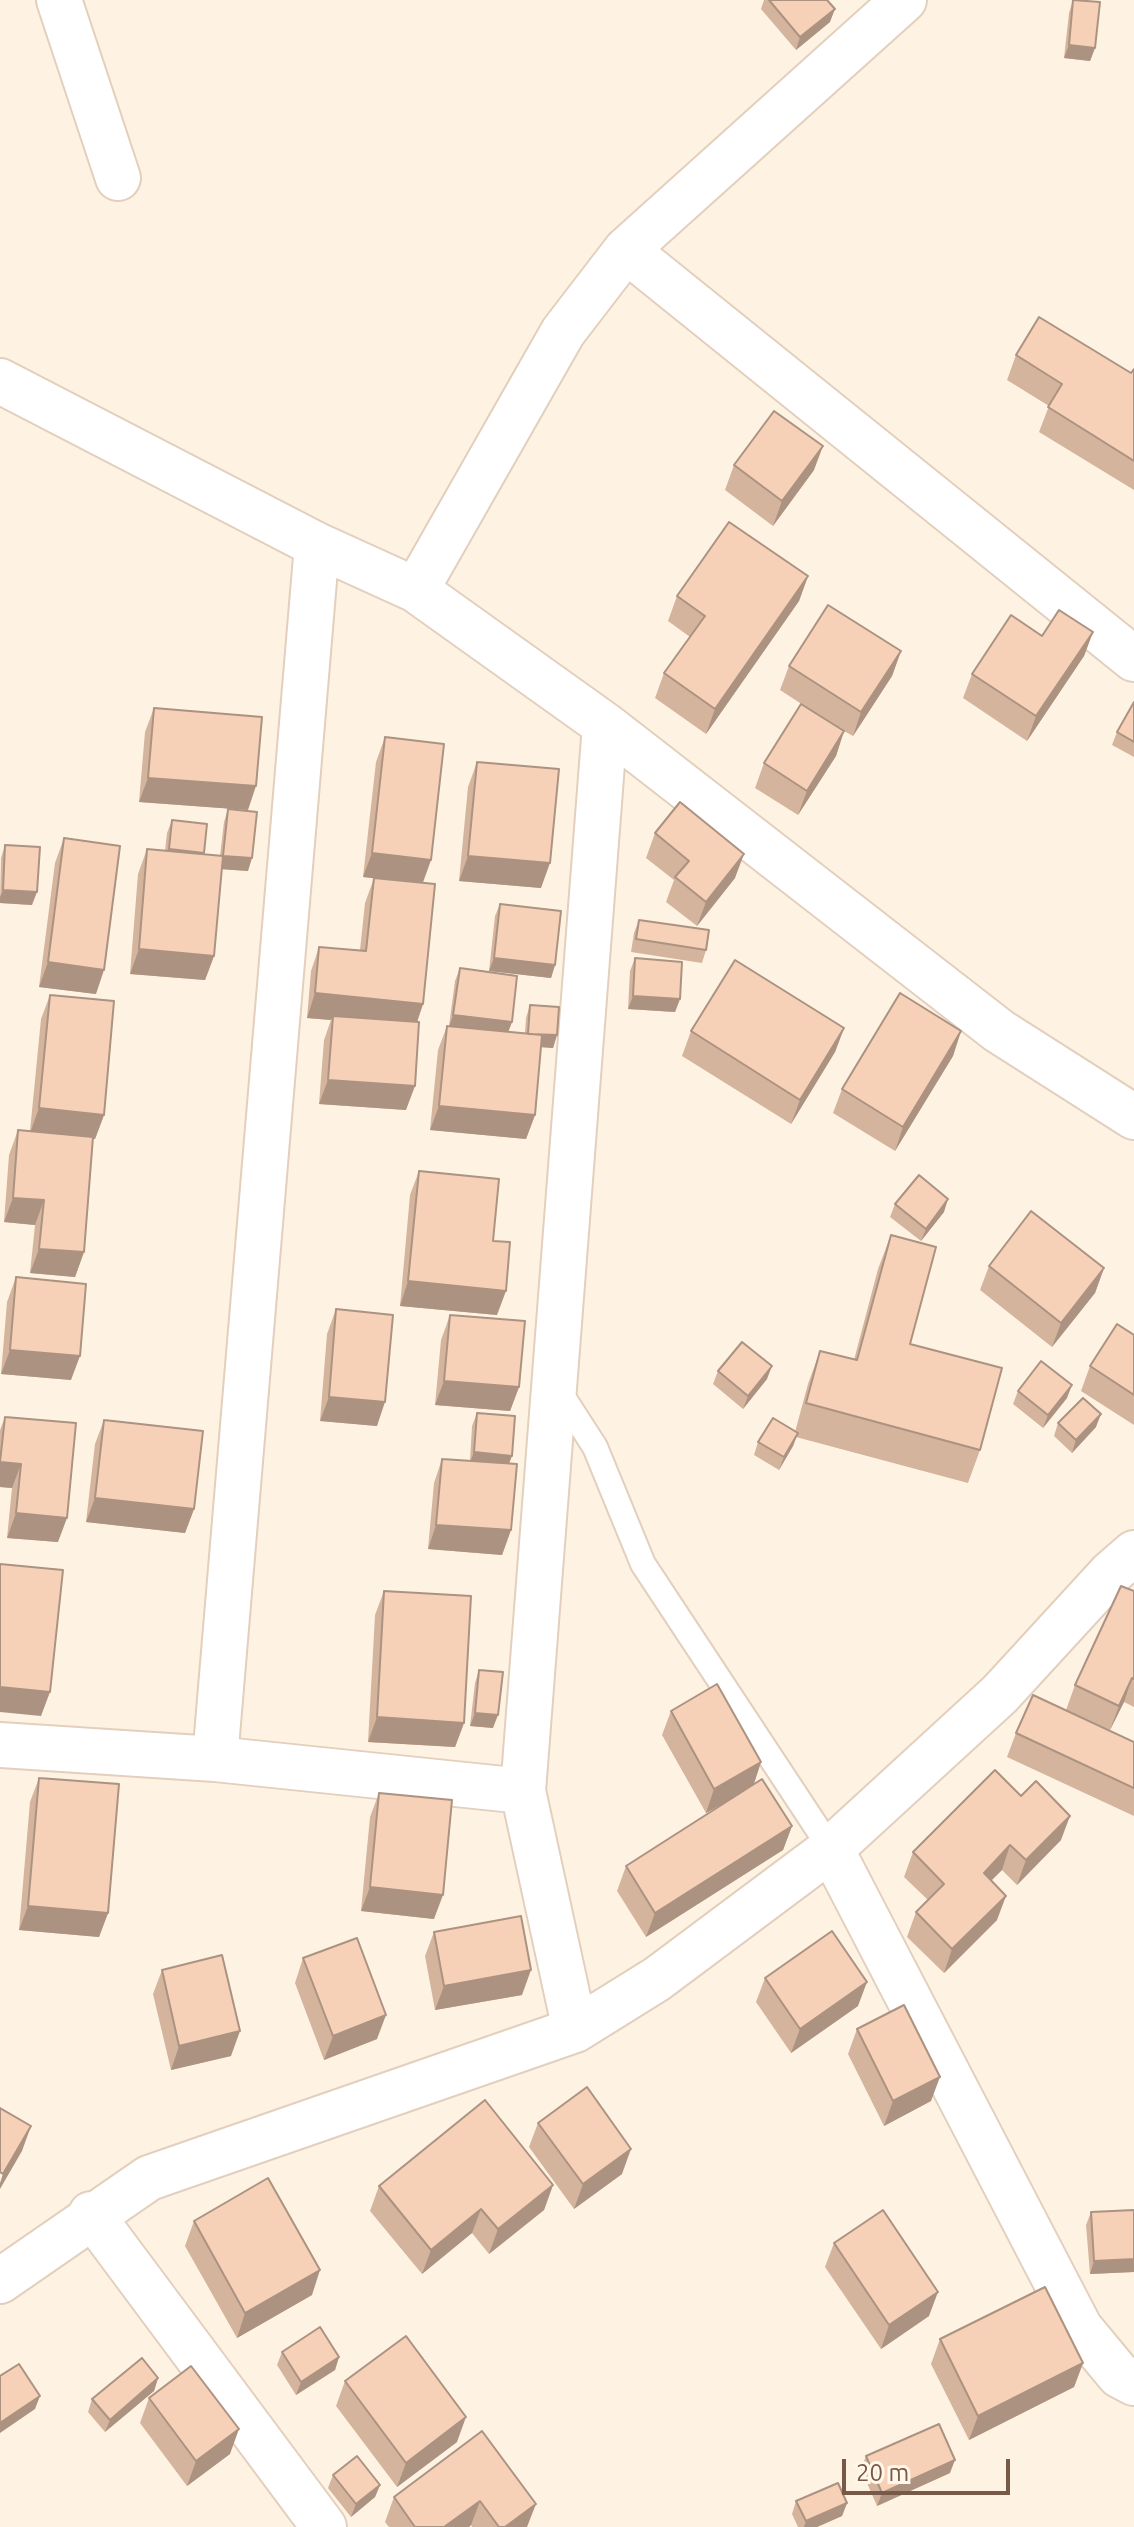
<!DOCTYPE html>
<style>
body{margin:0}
#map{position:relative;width:1134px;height:2527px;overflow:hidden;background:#fef3e2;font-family:Ubuntu,sans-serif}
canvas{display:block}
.scale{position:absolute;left:842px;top:2459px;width:168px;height:36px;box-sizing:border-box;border:4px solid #785846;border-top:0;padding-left:10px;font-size:24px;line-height:28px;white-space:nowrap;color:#785846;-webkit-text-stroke:6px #fff7ea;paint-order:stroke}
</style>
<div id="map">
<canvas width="1134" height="2527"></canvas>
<div class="scale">20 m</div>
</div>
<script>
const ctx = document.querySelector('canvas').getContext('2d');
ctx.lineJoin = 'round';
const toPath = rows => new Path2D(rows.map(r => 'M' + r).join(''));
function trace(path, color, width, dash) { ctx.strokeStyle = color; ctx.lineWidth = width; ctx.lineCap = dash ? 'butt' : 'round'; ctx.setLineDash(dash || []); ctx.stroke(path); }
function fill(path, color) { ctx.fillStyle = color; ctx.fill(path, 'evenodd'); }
const lane = toPath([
 [557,1388,595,1447,643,1564,831,1849]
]);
const street = toPath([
 [59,0,118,178],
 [626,250,1134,659],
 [0,381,317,545,416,590,605,725,999,1031,1134,1117],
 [416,590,563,332,626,250,904,0],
 [0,1745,215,1759,523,1791,605,725],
 [215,1759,317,545],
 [523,1791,575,2030],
 [831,1849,1080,2328,1119,2375,1134,2383],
 [91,2214,324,2527],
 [0,2281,149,2178,575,2030,657,1979,831,1849,1000,1694,1111,1573,1134,1553]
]);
const wall = toPath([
 [764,0,827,0,830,22,796,50,761,9],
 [1073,0,1095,48,1090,61,1064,58,1069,13],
 [1016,355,1131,373,1134,369,1134,490,1039,432,1049,406,1007,380],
 [734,465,814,470,773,526,725,490],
 [808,576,799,601,706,734,655,698,664,673,690,637,668,621,677,596],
 [1093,632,1084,656,1027,741,963,698,972,674,1042,636],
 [901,651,892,676,853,736,844,731,836,756,798,815,755,788,764,763,823,718,780,690,789,666],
 [1134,702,1134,757,1112,745,1117,732],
 [154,708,248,810,139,802,145,732],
 [385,737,431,860,423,883,423,1004,417,1022,406,1110,319,1104,324,1040,331,1020,307,1018,311,971,319,947,360,950,365,903,374,878,363,877,376,762],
 [477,762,541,888,459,881,468,787],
 [228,809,248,871,222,869,214,956,205,980,130,974,138,874,147,849,165,851,167,833,172,820,204,854,220,856,224,822],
 [655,833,735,878,697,926,666,902,674,880,646,858],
 [64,838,96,994,39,987,55,863],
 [5,845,32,905,0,903,1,858],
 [500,904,555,965,551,978,489,971,495,916],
 [639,920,706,950,702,963,631,952,634,933],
 [635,958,680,999,675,1012,628,1009,630,971],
 [460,968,512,1022,508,1032,525,1033,526,1018,530,1005,557,1035,553,1048,541,1047,535,1115,526,1139,430,1130,438,1050,447,1026,449,1026,455,981],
 [50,995,104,1115,95,1139,93,1139,84,1252,75,1277,30,1273,35,1225,4,1222,9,1155,18,1130,30,1131,41,1019],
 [844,1028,835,1052,791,1124,682,1056,691,1031],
 [961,1031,953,1056,895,1151,833,1113,842,1089],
 [419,1171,493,1241,497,1315,400,1306,410,1195],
 [895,1204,944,1212,921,1241,890,1217],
 [891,1235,910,1344,980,1450,968,1483,796,1437,793,1446,779,1470,754,1455,758,1442,795,1432,808,1384,820,1351,854,1360,878,1269],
 [989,1266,1104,1268,1095,1293,1052,1347,980,1290],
 [16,1277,71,1380,1,1374,7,1302],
 [336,1309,377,1426,320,1421,327,1334],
 [450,1315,519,1387,510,1411,435,1405,441,1340],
 [1134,1335,1134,1425,1081,1391,1090,1366],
 [718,1371,767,1379,743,1409,713,1384],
 [1018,1391,1067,1398,1043,1428,1013,1404],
 [477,1413,509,1464,511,1530,502,1555,428,1549,434,1483,442,1459,470,1461,472,1426],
 [5,1417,58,1542,7,1538,12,1488,0,1487,0,1430],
 [104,1420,194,1509,185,1533,86,1522,95,1444],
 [1058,1423,1096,1427,1072,1453,1054,1436],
 [384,1591,464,1723,455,1747,368,1742,375,1615],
 [1134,1591,1134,1707,1124,1702,1110,1730,1066,1710,1075,1685],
 [479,1670,493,1728,470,1726,475,1683],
 [671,1711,761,1762,753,1785,792,1826,783,1850,646,1937,617,1891,626,1866,734,1797,706,1813,662,1735],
 [1016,1733,1134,1742,1134,1816,1007,1757],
 [39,1778,108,1913,99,1937,19,1930,30,1802],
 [379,1793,434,1919,361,1911,370,1817],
 [1061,1840,1017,1885,1002,1870,991,1880,997,1920,944,1973,907,1937,916,1912,928,1900,904,1877,913,1852],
 [434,1932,522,1995,435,2010,425,1956],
 [303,1958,377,2039,324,2060,295,1983],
 [162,1970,231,2056,171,2070,153,1994],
 [765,1978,858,2006,791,2053,756,2002],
 [857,2029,931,2101,884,2126,848,2054],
 [538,2123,622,2174,574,2209,529,2147],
 [553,2185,544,2210,489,2254,472,2233,422,2274,370,2211,379,2186],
 [1134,2210,1134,2272,1090,2274,1086,2225,1091,2212],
 [194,2221,312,2295,237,2338,185,2246],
 [834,2243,929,2316,881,2349,825,2267],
 [940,2339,1083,2363,1074,2387,969,2440,931,2364],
 [282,2352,339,2357,335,2370,296,2395,277,2365],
 [158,2378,154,2391,105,2432,88,2412,92,2399],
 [345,2381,457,2442,397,2487,336,2406],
 [149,2398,230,2454,187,2486,140,2423],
 [482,2431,527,2527,472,2527,471,2525,469,2527,389,2527,385,2522,394,2497],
 [866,2456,950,2473,877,2506,861,2469],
 [333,2475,380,2485,375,2497,351,2517,328,2488],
 [796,2501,847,2503,842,2516,817,2527,798,2527,792,2514]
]);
const shadedWall = toPath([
 [835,9,830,22,796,50,800,37],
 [1069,45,1095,48,1090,61,1064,58],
 [823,446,814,470,773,526,782,501],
 [808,576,799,601,706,734,715,709],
 [1093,632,1084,656,1027,741,1036,716],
 [901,651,892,676,853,736,861,712],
 [844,731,836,756,798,815,807,791],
 [148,778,256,786,248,810,139,802],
 [372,853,431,860,422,884,363,877],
 [744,854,735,878,697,926,706,902],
 [223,856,252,858,248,871,219,869],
 [468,856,550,863,541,888,459,881],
 [3,890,37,892,32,905,0,903,0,897],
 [139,949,214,956,205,980,130,974],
 [494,958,555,965,551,978,489,971],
 [48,962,104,970,96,994,39,987],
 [315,993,423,1004,415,1028,333,1016,331,1020,307,1018],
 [633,996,680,999,675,1012,628,1009],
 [453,1015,512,1022,507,1035,449,1027],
 [844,1028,835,1052,791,1124,800,1100],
 [961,1031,953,1056,895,1151,903,1127],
 [528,1034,557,1035,553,1048,524,1046],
 [328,1080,415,1086,406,1110,319,1104],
 [439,1106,535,1115,526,1139,430,1130],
 [39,1108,104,1115,95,1139,30,1133],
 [13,1198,44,1200,35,1225,4,1222],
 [948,1199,944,1212,921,1241,926,1229],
 [39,1249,84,1252,75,1277,30,1273],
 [1104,1268,1095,1293,1052,1347,1061,1323],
 [408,1281,506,1291,497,1315,400,1306],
 [10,1350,80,1356,71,1380,1,1374],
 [772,1366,767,1379,743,1409,748,1396],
 [444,1381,519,1387,510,1411,435,1405],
 [1072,1385,1067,1398,1043,1428,1048,1415],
 [329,1397,385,1402,377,1426,320,1421],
 [1101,1414,1096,1427,1072,1453,1076,1440],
 [798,1433,793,1446,779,1470,784,1457],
 [474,1452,512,1456,507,1469,469,1465],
 [0,1462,21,1464,12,1488,0,1487],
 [95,1498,194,1509,185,1533,86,1522],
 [16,1513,67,1518,58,1542,7,1538],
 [436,1525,511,1530,502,1555,428,1549],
 [1132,1678,1124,1702,1110,1730,1119,1706],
 [0,1687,50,1692,41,1716,0,1712],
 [475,1713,498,1715,493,1728,470,1726],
 [377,1717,464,1723,455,1747,368,1742],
 [761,1762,753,1787,706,1813,714,1789],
 [1070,1816,1061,1840,1017,1885,1026,1860],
 [792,1826,783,1850,646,1937,655,1913],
 [1010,1845,1002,1870,975,1897,984,1873],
 [370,1887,443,1895,434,1919,361,1911],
 [1006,1896,997,1920,944,1973,952,1949],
 [28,1906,108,1913,99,1937,19,1930],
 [531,1970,522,1995,435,2010,444,1986],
 [867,1982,858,2006,791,2053,800,2029],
 [386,2015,377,2039,324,2060,333,2036],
 [240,2031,231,2056,171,2070,179,2046],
 [940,2077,931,2101,884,2126,893,2101],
 [31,2126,22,2151,0,2189,0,2183,3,2174],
 [631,2149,622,2174,574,2209,583,2184],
 [553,2185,544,2210,489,2254,498,2229],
 [481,2209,472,2233,422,2274,431,2250],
 [1134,2259,1134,2272,1090,2274,1094,2261],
 [320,2270,312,2295,237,2338,245,2313],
 [938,2292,929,2316,881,2349,889,2325],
 [339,2357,335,2370,296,2395,301,2382],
 [1083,2363,1074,2387,969,2440,978,2416],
 [158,2378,154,2391,105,2432,110,2420],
 [40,2396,35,2409,0,2433,0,2423],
 [466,2417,457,2442,397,2487,406,2463],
 [239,2429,230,2454,187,2486,196,2461],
 [955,2460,950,2473,877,2506,882,2493],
 [380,2485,375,2497,351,2517,356,2504],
 [480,2501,471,2525,469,2527,444,2527],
 [847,2503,842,2516,817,2527,804,2527,806,2521],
 [536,2504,527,2527,505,2527]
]);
const building = toPath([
 [769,0,827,0,835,9,800,37,769,0],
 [1073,0,1100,2,1095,48,1069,45,1073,0],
 [1039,317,1131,373,1134,369,1134,461,1048,407,1062,384,1016,355,1039,317],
 [774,411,823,446,782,501,734,465,774,411],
 [729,522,808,576,715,709,664,673,705,616,677,596,729,522],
 [828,605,901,651,861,712,789,666,828,605],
 [1059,610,1093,632,1036,716,972,674,1011,615,1042,636,1059,610],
 [1134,702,1134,742,1117,732,1134,702],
 [801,704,844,731,807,791,764,763,801,704],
 [154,708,262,717,256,786,148,778,154,708],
 [385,737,444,744,431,860,372,853,385,737],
 [477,762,559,769,550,863,468,856,477,762],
 [680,802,744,854,706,902,675,877,689,861,655,833,680,802],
 [228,809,257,812,252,858,223,856,228,809],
 [172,820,207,824,204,853,169,849,172,820],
 [64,838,120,846,104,970,48,962,64,838],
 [5,845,40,847,37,892,3,890,5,845],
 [147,849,223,856,214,956,139,949,147,849],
 [374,878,435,884,423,1004,315,993,319,947,366,951,374,878],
 [500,904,561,911,555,965,494,958,500,904],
 [639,920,709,930,706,950,636,939,639,920],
 [635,958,682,962,680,999,633,996,635,958],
 [735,960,844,1028,800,1100,691,1031,735,960],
 [460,968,517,976,512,1022,453,1015,460,968],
 [900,993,961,1031,903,1127,842,1089,900,993],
 [50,995,114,1001,104,1115,39,1108,50,995],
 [530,1005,559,1007,557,1035,528,1034,530,1005],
 [333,1016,419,1022,415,1086,328,1080,333,1016],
 [447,1026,542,1035,535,1115,439,1106,447,1026],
 [18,1130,93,1137,84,1252,39,1249,44,1200,13,1198,18,1130],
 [419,1171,499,1179,493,1241,510,1242,506,1291,408,1281,419,1171],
 [919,1175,948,1199,926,1229,895,1204,919,1175],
 [1031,1211,1104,1268,1061,1323,989,1266,1031,1211],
 [891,1235,936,1247,910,1344,1002,1368,980,1450,806,1403,820,1351,857,1360,891,1235],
 [16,1277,86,1284,80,1356,10,1350,16,1277],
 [336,1309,393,1315,385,1402,329,1397,336,1309],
 [450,1315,525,1321,519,1387,444,1381,450,1315],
 [1117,1324,1134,1335,1134,1395,1090,1366,1117,1324],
 [742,1342,772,1366,748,1396,718,1371,742,1342],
 [1041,1361,1072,1385,1048,1415,1018,1391,1041,1361],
 [1083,1398,1101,1414,1076,1440,1058,1423,1083,1398],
 [477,1413,515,1416,512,1456,474,1452,477,1413],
 [5,1417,76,1423,67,1518,16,1513,21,1464,0,1462,5,1417],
 [773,1418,798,1433,784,1457,758,1442,773,1418],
 [104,1420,203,1431,194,1509,95,1498,104,1420],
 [442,1459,517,1464,511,1530,436,1525,442,1459],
 [0,1564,63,1570,50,1692,0,1687,0,1564],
 [1121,1586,1134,1591,1134,1679,1132,1678,1119,1706,1075,1685,1121,1586],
 [384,1591,471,1596,464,1723,377,1717,384,1591],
 [479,1670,503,1672,498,1715,475,1713,479,1670],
 [717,1684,761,1762,714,1789,671,1711,717,1684],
 [1033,1695,1134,1742,1134,1788,1016,1733,1033,1695],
 [995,1770,1021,1796,1036,1781,1070,1816,1026,1860,1010,1845,984,1873,1006,1896,952,1949,916,1912,944,1884,913,1852,995,1770],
 [39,1778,119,1784,108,1913,28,1906,39,1778],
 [762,1779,792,1826,655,1913,626,1866,762,1779],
 [379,1793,452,1800,443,1895,370,1887,379,1793],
 [521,1916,531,1970,444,1986,434,1932,521,1916],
 [832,1931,867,1982,800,2029,765,1978,832,1931],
 [357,1938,386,2015,333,2036,303,1958,357,1938],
 [222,1955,240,2031,179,2046,162,1970,222,1955],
 [904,2005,940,2077,893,2101,857,2029,904,2005],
 [587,2087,631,2149,583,2184,538,2123,587,2087],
 [485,2100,553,2185,498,2229,481,2209,431,2250,379,2186,485,2100],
 [0,2108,31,2126,3,2174,0,2172,0,2108],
 [268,2178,320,2270,245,2313,194,2221,268,2178],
 [883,2210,938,2292,889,2325,834,2243,883,2210],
 [1134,2210,1134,2259,1094,2261,1091,2212,1134,2210],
 [1045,2287,1083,2363,978,2416,940,2339,1045,2287],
 [320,2327,339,2357,301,2382,282,2352,320,2327],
 [406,2336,466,2417,406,2463,345,2381,406,2336],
 [142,2358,158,2378,110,2420,92,2399,142,2358],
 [19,2364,40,2396,0,2423,0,2376,19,2364],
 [191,2366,239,2429,196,2461,149,2398,191,2366],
 [939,2424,955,2460,882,2493,866,2456,939,2424],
 [482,2431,536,2504,505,2527,499,2527,480,2501,444,2527,415,2527,394,2497,482,2431],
 [357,2456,380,2485,356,2504,333,2475,357,2456],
 [838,2483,847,2503,806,2521,796,2501,838,2483]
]);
trace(lane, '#e3cfbd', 28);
trace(street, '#e3cfbd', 48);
trace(lane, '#fff', 24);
trace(street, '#fff', 44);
fill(wall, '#d4b49d');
fill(shadedWall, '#ac9280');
fill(building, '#f6d1b7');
trace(building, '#ac9280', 2);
</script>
